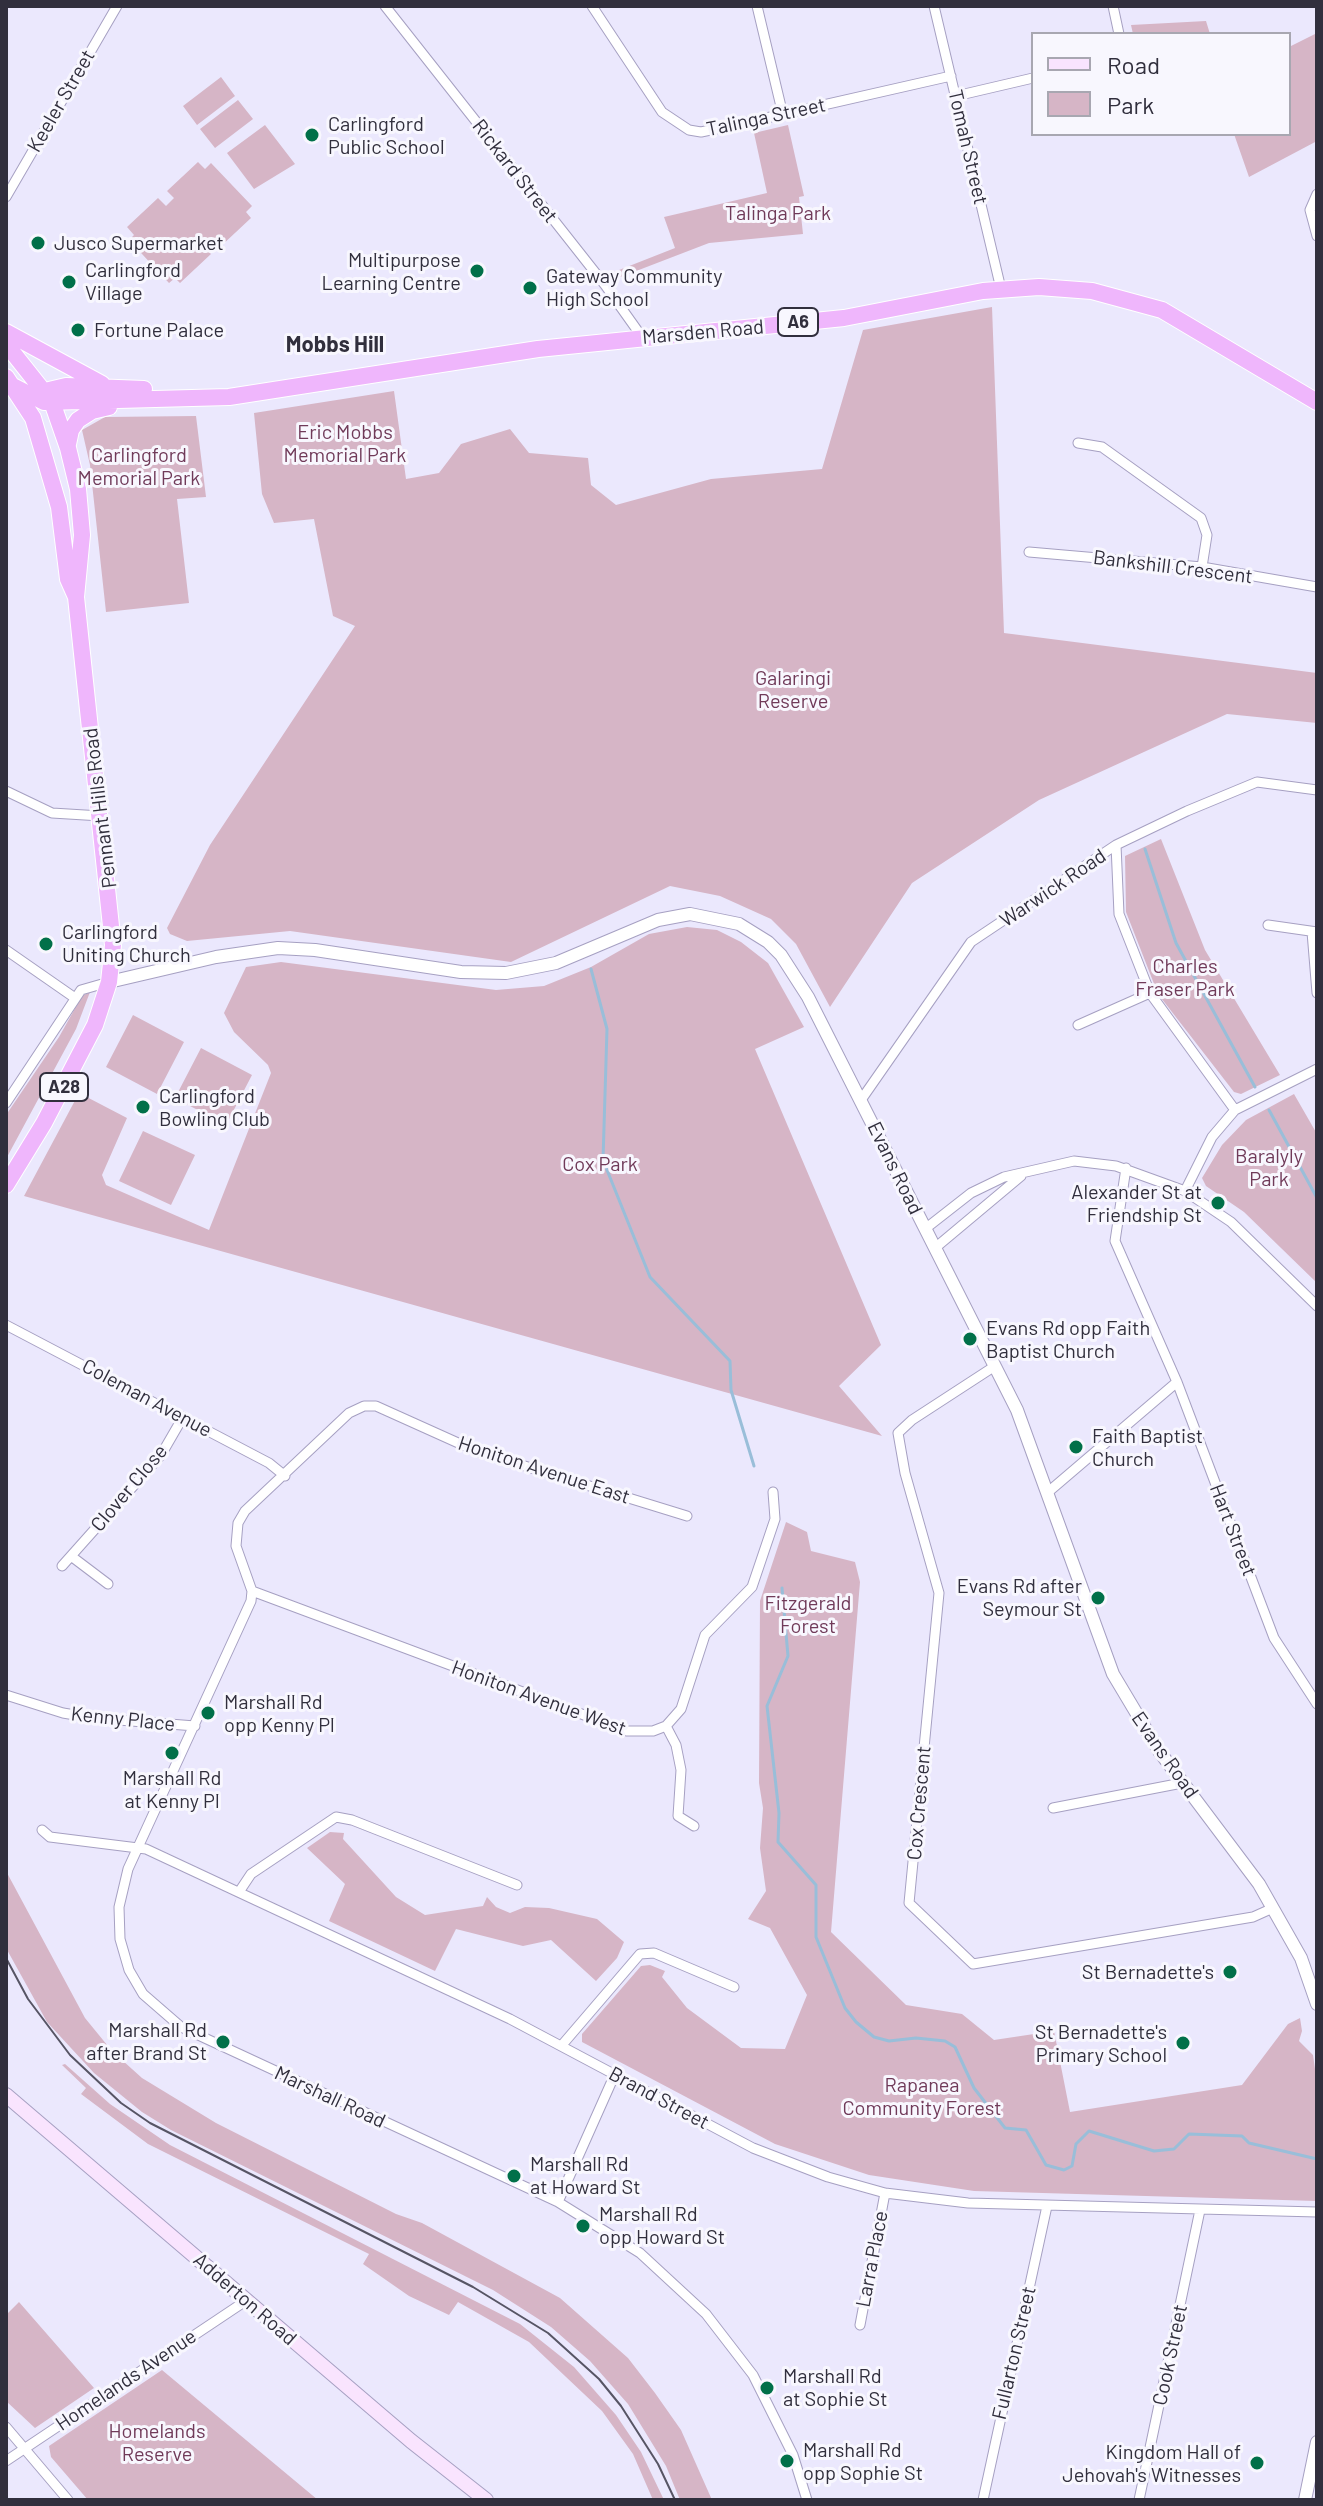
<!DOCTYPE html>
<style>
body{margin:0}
#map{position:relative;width:1323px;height:2506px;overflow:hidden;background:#ebe8fd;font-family:Barlow,sans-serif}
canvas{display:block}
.frame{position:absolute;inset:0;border:8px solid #312f3d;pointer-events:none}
.legend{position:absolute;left:1031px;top:32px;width:260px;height:104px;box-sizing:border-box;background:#f8f7fe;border:2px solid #a8a7b1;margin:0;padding:10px 14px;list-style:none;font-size:24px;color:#312f3d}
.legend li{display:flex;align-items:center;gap:16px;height:40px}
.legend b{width:40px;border:2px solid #a8a7b1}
</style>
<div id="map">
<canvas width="1323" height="2506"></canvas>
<div class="frame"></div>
<ul class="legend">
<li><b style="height:10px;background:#f9e4fe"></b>Road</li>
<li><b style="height:22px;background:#d6b5c6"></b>Park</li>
</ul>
</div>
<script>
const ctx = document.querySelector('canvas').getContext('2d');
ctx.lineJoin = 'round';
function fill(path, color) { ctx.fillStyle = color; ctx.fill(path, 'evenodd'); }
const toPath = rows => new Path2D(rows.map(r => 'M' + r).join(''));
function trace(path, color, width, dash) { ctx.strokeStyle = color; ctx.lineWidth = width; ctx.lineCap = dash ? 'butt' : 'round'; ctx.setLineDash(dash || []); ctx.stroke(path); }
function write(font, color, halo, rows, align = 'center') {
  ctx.font = font + ' Barlow,sans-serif'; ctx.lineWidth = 6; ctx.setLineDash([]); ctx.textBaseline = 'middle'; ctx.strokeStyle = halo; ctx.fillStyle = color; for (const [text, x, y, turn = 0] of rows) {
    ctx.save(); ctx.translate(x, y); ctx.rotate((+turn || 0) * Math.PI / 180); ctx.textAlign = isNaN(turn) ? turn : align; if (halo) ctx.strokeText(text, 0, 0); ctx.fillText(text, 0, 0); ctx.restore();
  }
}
const green = toPath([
 [1206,21,1210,34,1133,34,1131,25],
 [1317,33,1317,141,1249,177,1234,134,1289,134,1289,47],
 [221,77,235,96,197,125,183,106],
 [238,100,253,119,215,148,200,129],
 [265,125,295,164,254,189,227,153],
 [788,125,804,196,799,197,803,234,709,243,618,278,614,272,675,248,664,217,767,193,754,133],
 [198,162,205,169,211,163,252,206,246,212,251,218,220,247,214,241,206,249,211,254,180,283,175,278,169,283,129,240,134,235,127,227,158,198,166,206,174,198,167,191],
 [992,307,1004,633,1317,673,1317,723,1227,714,1039,800,912,883,830,1007,796,944,771,919,720,896,670,886,511,962,290,931,187,941,170,934,167,928,210,845,355,626,333,616,314,519,274,523,262,494,254,413,394,391,406,479,439,473,461,444,510,429,529,453,588,458,591,485,616,505,711,479,822,469,863,330],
 [196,416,206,497,177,499,189,603,106,612,90,465,82,430,105,417],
 [1161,839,1205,950,1280,1075,1241,1094,1234,1092,1158,994,1126,912,1125,856],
 [687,927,717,930,741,942,768,963,804,1027,755,1049,881,1345,839,1386,882,1436,24,1196,79,1093,127,1118,102,1175,106,1185,209,1230,271,1073,268,1065,234,1032,224,1013,246,967,281,962,496,990,544,986,591,967,649,934],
 [90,992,76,1029,6,1159,6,1115,59,1037,82,996],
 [133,1015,184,1042,157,1094,106,1067],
 [201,1048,252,1075,226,1125,175,1098],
 [1294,1094,1317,1134,1317,1283,1244,1212,1206,1186,1202,1178,1222,1145,1246,1120],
 [143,1131,195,1155,171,1205,119,1181],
 [786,1522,807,1532,811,1551,855,1562,860,1582,831,1932,906,2005,962,2014,994,2040,1054,2031,1070,2112,1242,2085,1288,2024,1300,2018,1302,2031,1299,2041,1313,2055,1317,2083,1317,2201,974,2191,869,2175,775,2144,582,2042,582,2034,641,1966,650,1965,665,1971,662,1977,687,2008,741,2048,785,2049,807,1995,770,1928,748,1919,766,1891,760,1848,763,1808,759,1783,760,1601],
 [330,1832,344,1833,343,1839,396,1897,425,1915,483,1906,487,1897,496,1907,510,1913,525,1907,549,1908,597,1919,624,1942,617,1958,596,1981,551,1940,523,1946,456,1929,435,1971,329,1921,345,1884,307,1848],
 [6,1871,85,2018,112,2051,142,2078,216,2123,396,2214,422,2223,560,2298,628,2358,655,2393,681,2430,712,2500,680,2500,666,2466,628,2404,590,2361,551,2327,493,2290,171,2130,142,2112,94,2073,47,2022,6,1948],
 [65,2064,110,2104,170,2145,520,2324,574,2367,616,2415,641,2452,664,2500,653,2500,633,2454,602,2411,529,2342,458,2302,449,2315,409,2296,363,2264,369,2254,148,2144,81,2094,86,2088,62,2065],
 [19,2302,94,2388,35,2428,6,2401,6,2315],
 [162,2370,318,2500,88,2500,51,2457,49,2446]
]);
const stream = toPath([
 [1145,849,1176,943,1255,1087],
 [591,969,607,1029,603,1160,650,1277,730,1361,731,1390,754,1466],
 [1269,1110,1317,1198],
 [782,1588,788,1656,767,1706,779,1813,778,1842,816,1885,816,1937,845,2008,856,2022,874,2037,889,2041,916,2038,945,2041,955,2047,974,2088,1005,2128,1026,2130,1046,2165,1064,2170,1072,2166,1076,2144,1089,2131,1154,2151,1174,2149,1189,2134,1242,2136,1249,2143,1317,2159]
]);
const minor = toPath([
 [385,6,605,285,642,337],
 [592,6,662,112,689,130,701,132,753,121,951,76],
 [757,6,783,115],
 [934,6,1001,289],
 [1113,6,1119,34],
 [956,96,1033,78],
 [1317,194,1310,210,1317,236],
 [6,197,117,6],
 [1078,443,1102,447,1201,518,1207,535,1202,567],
 [1029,552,1202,567,1317,587],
 [6,791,52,813,101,816],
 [1116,845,1119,914,1150,993,1235,1110],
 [1268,925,1317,932],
 [1312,932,1317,993],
 [6,950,75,998],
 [1078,1025,1150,993],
 [861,1100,971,942,1116,845,1187,811,1257,782,1317,790],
 [6,1103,81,990,109,982],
 [1126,1168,1115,1241,1177,1382,1274,1638,1317,1704],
 [1185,1191,1212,1137,1235,1110,1317,1069],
 [925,1229,971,1193,1004,1177,1074,1161,1116,1166,1185,1191,1231,1222,1317,1306],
 [935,1248,1021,1176],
 [6,1325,269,1463,285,1476],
 [995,1366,912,1420,898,1433,905,1473,939,1593,909,1903,973,1964,1253,1917,1273,1908],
 [1047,1493,1177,1382],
 [687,1516,476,1451,376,1406,364,1406,349,1413,245,1511,238,1523,236,1546,252,1591,251,1601,128,1869,119,1907,120,1939,129,1970,143,1994,181,2027,558,2202,640,2253,706,2314,753,2375,793,2455,807,2500],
 [71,1556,108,1584],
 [62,1566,161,1455,183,1417],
 [252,1591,627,1731,653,1731,666,1726,681,1709,705,1635,752,1587,775,1519,773,1492],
 [6,1695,63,1713,93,1718,195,1726],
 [666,1726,676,1745,681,1770,678,1816,694,1826],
 [1053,1808,1182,1783],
 [42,1830,50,1837,146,1849,510,2019,753,2148,828,2177,885,2193,968,2203,1317,2212],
 [239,1892,251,1874,336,1817,352,1820,517,1885],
 [562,2045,640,1954,654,1953,734,1987],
 [558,2202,615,2074],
 [860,2325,885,2193],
 [6,2427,68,2500],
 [6,2461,247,2300],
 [983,2500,1047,2206],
 [1139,2500,1200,2210]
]);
const tertiary = toPath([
 [109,982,216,957,278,948,315,950,461,972,506,973,556,963,658,920,690,914,739,924,768,942,781,955,808,997,1017,1410,1113,1674,1159,1751,1259,1884,1301,1958,1317,2004],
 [1305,2500,1317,2442]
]);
const secondary = toPath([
 [6,2095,411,2441,486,2500]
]);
const trunk = toPath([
 [6,332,102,384],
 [6,344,52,402,68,448,78,489,82,535,76,597],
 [6,377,33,418,59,507,68,579,76,597,113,945,109,982,95,1025,44,1123,6,1185],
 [13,386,44,402,229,397,538,349,844,318,983,291,1039,287,1092,291,1162,310,1317,402],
 [39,399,49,390,66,386,144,389],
 [68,444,71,430,78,420,92,411,109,407]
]);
const tram = toPath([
 [6,1958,28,1999,70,2055,121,2103,150,2123,473,2287,548,2333,599,2379,621,2406,658,2464,675,2500]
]);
const markers = [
 [312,135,8,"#017049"],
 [38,243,8,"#017049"],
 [477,271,8,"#017049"],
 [69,282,8,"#017049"],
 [530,288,8,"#017049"],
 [78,330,8,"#017049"],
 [46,944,8,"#017049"],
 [143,1107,8,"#017049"],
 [1218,1203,8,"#017049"],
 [970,1339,8,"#017049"],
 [1076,1447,8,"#017049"],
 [1098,1598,8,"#017049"],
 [208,1713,8,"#017049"],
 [172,1753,8,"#017049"],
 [1230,1972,8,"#017049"],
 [223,2042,8,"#017049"],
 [1183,2043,8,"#017049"],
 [514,2176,8,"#017049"],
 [583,2226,8,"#017049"],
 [767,2388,8,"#017049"],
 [787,2461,8,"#017049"],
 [1257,2463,8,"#017049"]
];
const shields = [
 [798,322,40],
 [64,1087,48]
];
const shieldNames = [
 ["A6",798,322],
 ["A28",64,1087]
];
const streetNames = [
 ["Keeler Street",61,101,-60],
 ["Talinga Street",766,117,-12],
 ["Tomah Street",968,147,77],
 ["Rickard Street",515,171,52],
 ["Marsden Road",703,332,-5],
 ["Bankshill Crescent",1173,567,7],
 ["Pennant Hills Road",100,808,-97],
 ["Warwick Road",1053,888,-34],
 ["Evans Road",895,1168,64],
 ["Coleman Avenue",147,1398,28],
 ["Honiton Avenue East",544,1470,18],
 ["Clover Close",129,1488,-50],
 ["Hart Street",1233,1530,69],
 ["Honiton Avenue West",539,1698,20],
 ["Kenny Place",123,1719,6],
 ["Evans Road",1165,1755,55],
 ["Cox Crescent",919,1803,-85],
 ["Marshall Road",330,2097,25],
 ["Brand Street",659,2098,28],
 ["Larra Place",872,2259,-79],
 ["Adderton Road",245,2299,41],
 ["Fullarton Street",1014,2353,-77],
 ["Cook Street",1170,2355,-78],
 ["Homelands Avenue",126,2380,-34]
];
const poiNames = [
 ["Carlingford",328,124],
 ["Public School",328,147],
 ["Jusco Supermarket",54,243],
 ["Multipurpose",461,260,"right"],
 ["Learning Centre",461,283,"right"],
 ["Carlingford",85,270],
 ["Village",85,293],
 ["Gateway Community",546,276],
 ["High School",546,299],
 ["Fortune Palace",94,330],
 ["Carlingford",62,932],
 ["Uniting Church",62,955],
 ["Carlingford",159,1096],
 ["Bowling Club",159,1119],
 ["Alexander St at",1202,1192,"right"],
 ["Friendship St",1202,1215,"right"],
 ["Evans Rd opp Faith",986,1328],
 ["Baptist Church",986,1351],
 ["Faith Baptist",1092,1436],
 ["Church",1092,1459],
 ["Evans Rd after",1082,1586,"right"],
 ["Seymour St",1082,1609,"right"],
 ["Marshall Rd",224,1702],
 ["opp Kenny Pl",224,1725],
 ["Marshall Rd",172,1778,"center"],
 ["at Kenny Pl",172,1801,"center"],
 ["St Bernadette's",1214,1972,"right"],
 ["Marshall Rd",207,2030,"right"],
 ["after Brand St",207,2053,"right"],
 ["St Bernadette's",1167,2032,"right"],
 ["Primary School",1167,2055,"right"],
 ["Marshall Rd",530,2164],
 ["at Howard St",530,2187],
 ["Marshall Rd",599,2214],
 ["opp Howard St",599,2237],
 ["Marshall Rd",783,2376],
 ["at Sophie St",783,2399],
 ["Marshall Rd",803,2450],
 ["opp Sophie St",803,2473],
 ["Kingdom Hall of",1241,2452,"right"],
 ["Jehovah's Witnesses",1241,2475,"right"]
];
const parkNames = [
 ["Talinga Park",778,213],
 ["Eric Mobbs",345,432],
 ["Memorial Park",345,455],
 ["Carlingford",139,455],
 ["Memorial Park",139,478],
 ["Galaringi",793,678],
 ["Reserve",793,701],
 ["Charles",1185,966],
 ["Fraser Park",1185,989],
 ["Baralyly",1269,1156],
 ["Park",1269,1179],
 ["Cox Park",600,1164],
 ["Fitzgerald",808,1603],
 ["Forest",808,1626],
 ["Rapanea",922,2085],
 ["Community Forest",922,2108],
 ["Homelands",157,2431],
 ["Reserve",157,2454]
];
const neighbourhoodNames = [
 ["Mobbs Hill",335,345]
];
fill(green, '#d6b5c6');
trace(stream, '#99bed9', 3);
trace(minor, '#a6a0c2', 11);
trace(tertiary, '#a6a0c2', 14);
trace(secondary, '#a6a0c2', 16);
trace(trunk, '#fff', 18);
trace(minor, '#fff', 9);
trace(tertiary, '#fff', 12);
trace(secondary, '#f9e4fe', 14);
trace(trunk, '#efb6fc', 16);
trace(tram, '#575565', 2);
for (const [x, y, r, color] of markers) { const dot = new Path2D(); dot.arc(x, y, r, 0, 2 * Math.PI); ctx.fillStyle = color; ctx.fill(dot); trace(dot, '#f8f7fe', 3); }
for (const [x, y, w] of shields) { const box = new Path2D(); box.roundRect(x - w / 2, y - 14, w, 28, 6); ctx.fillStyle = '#f8f7fe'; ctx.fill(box); trace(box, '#312f3d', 2); }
write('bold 18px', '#312f3d', null, shieldNames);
write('20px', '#312f3d', '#f8f7fe', streetNames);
write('20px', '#312f3d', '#f8f7fe', poiNames, 'left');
write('20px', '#703a59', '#f8f7fe', parkNames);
write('bold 22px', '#312f3d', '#f8f7fe', neighbourhoodNames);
</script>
